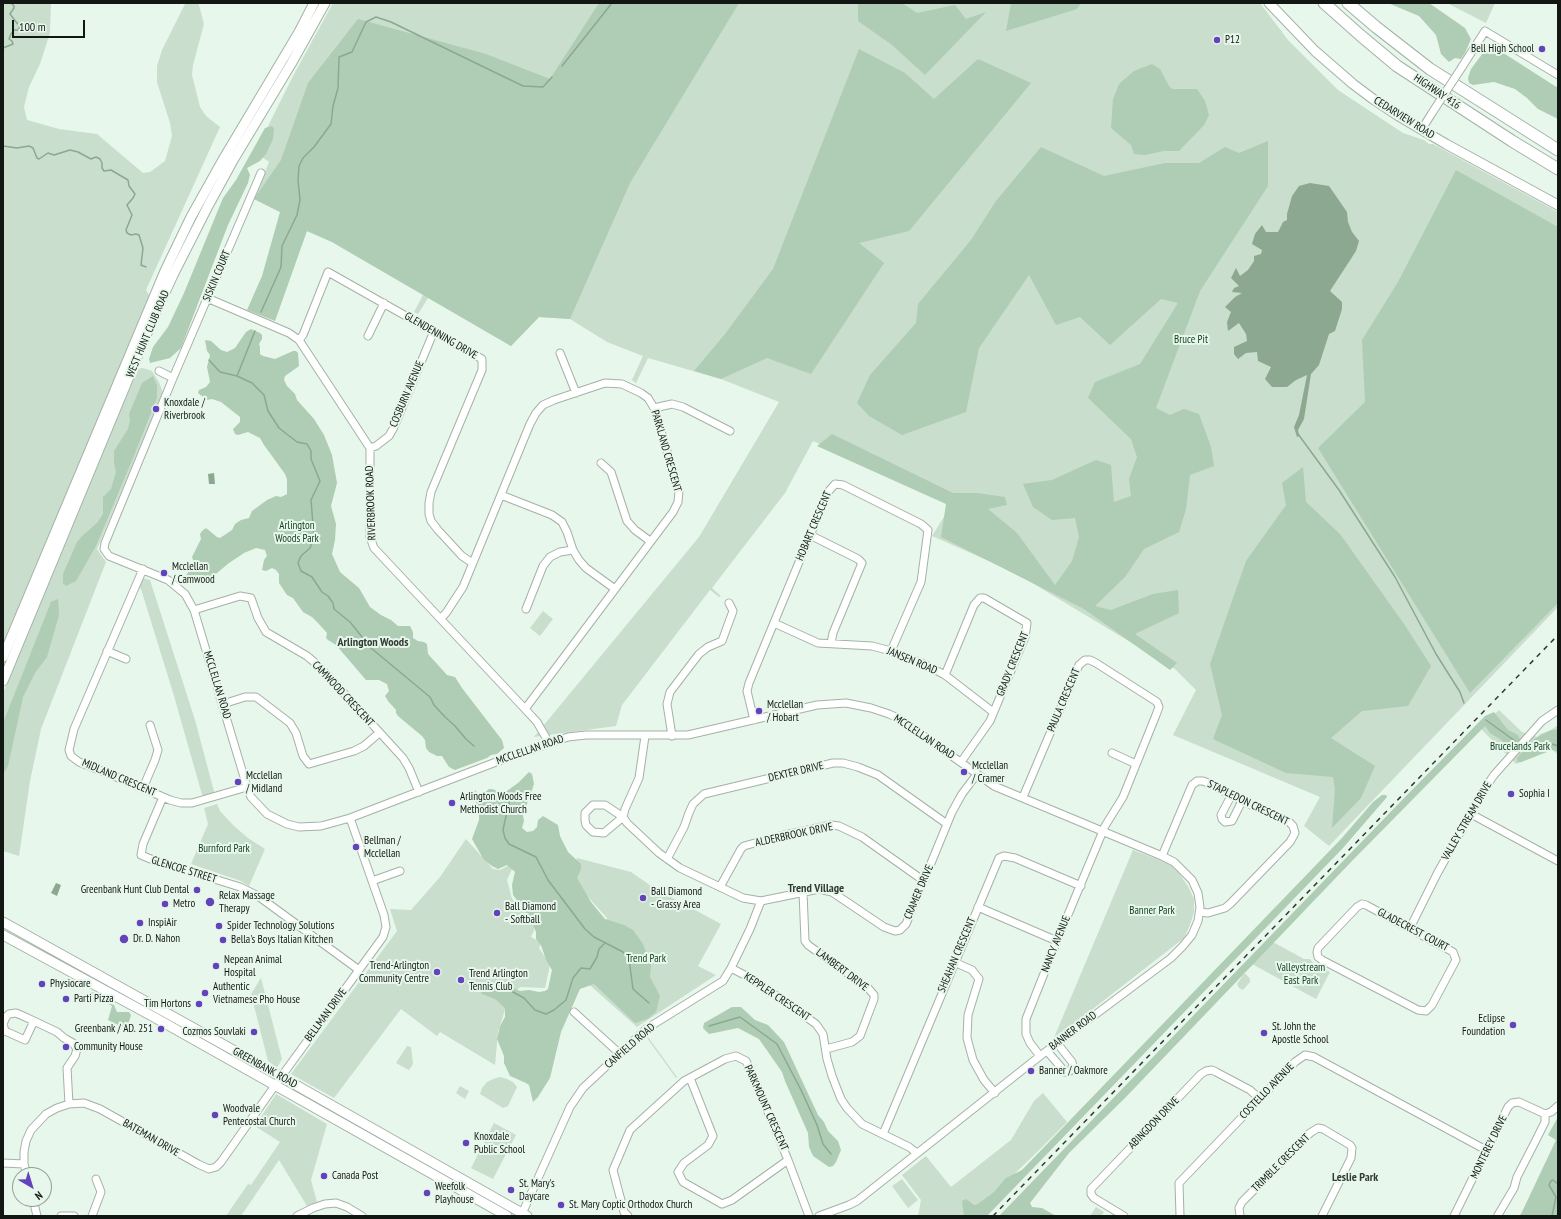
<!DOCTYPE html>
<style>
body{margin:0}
#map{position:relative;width:1561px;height:1219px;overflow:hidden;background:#e8f7eb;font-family:"PT Sans Narrow",sans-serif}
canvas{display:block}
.frame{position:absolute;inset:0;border:4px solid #121713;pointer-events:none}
.north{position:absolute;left:12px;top:1167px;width:40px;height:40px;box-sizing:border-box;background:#e8f7eb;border:1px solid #929d95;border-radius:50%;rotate:142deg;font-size:11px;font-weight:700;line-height:16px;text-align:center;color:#121713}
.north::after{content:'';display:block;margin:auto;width:14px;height:18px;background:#6343bb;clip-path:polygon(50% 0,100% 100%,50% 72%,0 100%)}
.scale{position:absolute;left:12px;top:20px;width:73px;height:18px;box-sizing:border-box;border:2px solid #121713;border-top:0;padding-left:5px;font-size:12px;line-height:14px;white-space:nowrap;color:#121713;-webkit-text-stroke:3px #e8f7eb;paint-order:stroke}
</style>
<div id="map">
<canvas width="1561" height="1219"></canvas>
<div class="frame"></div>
<div class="north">N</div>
<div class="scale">100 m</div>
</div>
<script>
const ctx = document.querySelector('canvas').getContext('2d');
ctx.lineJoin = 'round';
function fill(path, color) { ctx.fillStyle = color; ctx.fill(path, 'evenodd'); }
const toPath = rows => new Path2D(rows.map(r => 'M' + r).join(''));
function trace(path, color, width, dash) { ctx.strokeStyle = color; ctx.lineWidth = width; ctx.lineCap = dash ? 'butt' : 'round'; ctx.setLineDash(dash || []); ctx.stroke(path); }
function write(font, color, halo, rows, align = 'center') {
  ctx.font = font + ' "PT Sans Narrow",sans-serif'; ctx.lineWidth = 4; ctx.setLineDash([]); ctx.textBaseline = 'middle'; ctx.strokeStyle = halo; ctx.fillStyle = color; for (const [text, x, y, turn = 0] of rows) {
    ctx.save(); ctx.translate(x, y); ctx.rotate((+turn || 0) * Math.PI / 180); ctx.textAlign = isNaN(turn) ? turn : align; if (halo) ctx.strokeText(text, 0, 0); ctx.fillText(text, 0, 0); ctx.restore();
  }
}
const green = toPath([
 [3,3,51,3,50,33,40,64,29,87,24,107,27,120,59,129,97,134,143,173,150,172,165,161,172,136,170,123,157,82,157,66,162,50,185,4,197,3,199,5,204,24,193,65,192,75,200,107,206,116,220,127,146,290,149,295,3,646],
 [333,3,1260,3,1288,40,1338,90,1403,133,1424,140,1429,144,1433,144,1558,212,1558,607,1329,846,1304,826,1320,797,1173,735,1196,690,1175,669,1014,572,932,536,952,504,925,490,813,441,785,493,712,588,721,596,719,597,710,590,622,705,616,726,534,737,699,537,779,402,721,379,648,358,636,383,632,380,643,356,607,342,570,319,539,317,511,346,428,298,418,314,414,312,423,295,332,242,307,231,280,212,254,199,269,162,255,152,293,76],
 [1447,3,1495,3,1486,23],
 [143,368,152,371,159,382,163,393,97,549,106,562,41,729,30,781,19,856,3,851,3,693,136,373,138,369],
 [143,578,150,580,195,720,215,795,203,798,174,696,141,589,138,587],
 [543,611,553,619,540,636,530,628],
 [1499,710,1522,732,1537,737,1540,734,1549,731,1558,725,1558,755,1553,750,1516,764,1480,728],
 [217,804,220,811,234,826,248,838,265,849,249,886,241,881,191,864,208,824,204,808],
 [466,839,493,869,500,870,509,865,513,867,507,880,512,899,534,918,536,926,531,937,542,943,539,948,550,965,545,988,520,987,508,1000,498,1032,495,1065,440,1032,437,1036,401,1009,334,1098,291,1074,397,931,390,909,411,910,440,877],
 [1133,850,1170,864,1181,876,1189,888,1194,899,1194,912,1190,925,1184,938,1053,1040],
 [577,858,631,872,654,888,721,924,698,966,716,975,637,1027,584,980,607,918,571,878],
 [1273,942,1304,959,1310,959,1314,964,1330,972,1316,999,1252,964],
 [1244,974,1246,974,1250,979,1250,982,1243,990,1239,988,1237,984],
 [261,978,282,1059,278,1066,276,1067,268,1061,251,994],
 [648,1037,677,1077,676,1078,647,1038],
 [407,1046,411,1047,413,1064,409,1070,396,1063],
 [500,1077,507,1079,513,1082,517,1087,508,1106,503,1108,480,1094,482,1088,487,1082,493,1079],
 [460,1086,469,1091,465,1099,456,1093],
 [1043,1093,1067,1122,1039,1150,971,1216,918,1216,921,1200,902,1175,926,1156,951,1187,1011,1140,1034,1101],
 [276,1094,327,1124,311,1180,317,1202,307,1206,279,1160,241,1216,226,1216,248,1184,251,1185,280,1142,255,1126],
 [494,1123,516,1135,493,1179,471,1168],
 [902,1179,918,1200,908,1208,892,1186],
 [1096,1207,1104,1212,1101,1216,1090,1216]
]);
const forest = toPath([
 [599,3,739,3,630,183,570,319,539,317,511,346,332,242,307,231,275,321,247,310,262,276,280,212,254,199,281,160,308,83,358,19,486,54,550,79],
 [858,3,902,3,917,13,955,5,966,19,986,12,925,75,892,45,858,21],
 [1011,3,1081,3,1077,9,1006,31],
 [1388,3,1429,3,1465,28,1471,39,1465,53,1461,59,1455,58,1449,62,1441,54,1436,35,1419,16],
 [1494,47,1558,88,1558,119,1538,109,1527,98,1515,89,1494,82,1473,85,1469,83,1468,78,1471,69,1486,49],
 [859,49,905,73,934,99,978,59,1031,83,909,231,859,243,884,263,811,374,767,358,721,379,694,371,725,334,773,269],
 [1152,64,1160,69,1169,86,1172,89,1197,89,1205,101,1209,115,1204,125,1179,151,1164,151,1145,155,1134,154,1131,145,1111,128,1113,99,1119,84,1134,71],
 [272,126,274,129,273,139,266,154,260,161,247,168,250,175,248,183,228,225,181,348,170,358,150,363,149,359,153,347,168,327,184,293,223,198,236,180,265,128],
 [1268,141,1268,186,1200,291,1156,408,1170,415,1184,409,1199,414,1211,447,1214,466,1190,475,1186,509,1179,532,1144,549,1125,577,1095,606,1111,610,1153,594,1178,590,1179,613,1135,634,1177,663,1170,670,1084,609,941,537,946,504,817,446,832,434,953,493,977,493,1005,497,1007,505,988,509,1017,533,1055,585,1072,561,1079,537,1075,518,1052,520,1033,507,1023,484,1052,480,1096,460,1111,465,1114,502,1131,496,1129,479,1137,457,1131,439,1088,398,1095,382,1140,364,1178,303,1161,299,1110,345,1080,317,1056,325,1029,275,979,348,966,412,902,435,869,416,857,403,870,375,916,323,918,304,971,240,996,201,1041,147,1104,176,1165,163,1199,163,1225,147,1239,153],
 [1456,170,1558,227,1558,603,1470,693,1318,448,1365,402,1362,340,1398,282],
 [251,329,260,333,262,335,262,339,259,344,260,347,260,354,263,356,275,359,293,351,296,351,298,353,299,366,285,376,284,380,287,386,295,394,297,400,314,419,324,435,332,455,337,483,331,506,336,524,335,540,332,554,340,572,359,588,370,607,381,615,391,620,398,626,410,626,413,632,413,638,418,641,424,642,427,644,428,654,447,675,455,677,462,688,502,740,504,748,497,754,491,755,487,758,455,770,449,767,442,756,437,756,429,752,426,748,425,740,422,736,398,716,396,713,396,710,388,701,385,696,389,691,387,684,379,680,366,680,336,645,328,640,326,638,327,633,318,623,312,617,303,612,293,598,287,595,279,583,279,574,276,570,272,568,266,571,262,570,264,560,267,556,265,550,256,548,244,553,229,563,211,578,195,584,191,584,187,582,186,575,195,565,192,557,201,539,200,534,202,531,206,528,217,537,220,538,232,530,235,524,241,520,249,518,252,511,267,500,276,496,281,497,287,494,287,479,285,474,264,445,260,438,248,432,238,435,235,434,233,429,240,422,240,417,221,402,212,399,207,400,198,393,199,390,206,387,210,382,207,367,210,355,207,351,205,340,211,341,221,350,227,352,235,348,246,332],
 [153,376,157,385,157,398,133,458,96,546,76,581,66,586,63,583,63,574,77,542,82,536,97,523,103,514,103,497,111,489,116,472,114,463,114,451,128,429,130,420,129,414,142,383],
 [1303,467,1306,502,1340,534,1404,624,1431,666,1408,706,1362,711,1331,738,1375,766,1361,798,1332,828,1335,789,1333,777,1286,773,1213,739,1222,715,1210,664,1246,561,1286,505,1282,483],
 [58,599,59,615,47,657,35,673,23,697,8,766,3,774,3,723,51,602],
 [1494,712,1508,730,1518,735,1520,740,1513,746,1507,746,1500,739,1490,733,1485,726,1351,862,1125,1098,1069,1153,1030,1203,1032,1207,1042,1208,1056,1216,999,1216,1407,795,1485,716],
 [1558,729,1558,752,1553,750,1546,752,1521,762,1517,762,1517,758,1534,739,1549,731],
 [529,772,532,774,534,784,523,815,524,821,522,828,527,832,533,831,537,827,538,820,543,816,558,825,560,836,568,852,581,864,581,869,577,878,591,902,605,919,624,925,633,930,643,944,651,965,650,977,660,996,656,1012,647,1019,635,1023,594,984,580,989,561,1032,550,1078,538,1097,533,1102,529,1085,526,1083,510,1076,504,1063,504,1056,497,1039,500,1026,505,1017,505,1008,495,999,482,994,480,991,485,985,490,982,505,985,520,991,529,990,539,992,545,991,548,989,552,970,546,960,541,945,536,939,536,932,531,919,513,895,512,885,515,872,507,865,498,869,492,866,484,860,472,839,479,820,479,814,474,796,475,790,477,793,484,793,489,789,492,789,504,793,518,783],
 [1382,795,1386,795,1387,797,1343,848,987,1216,964,1216,962,1201,966,1199,974,1205,978,1204,994,1192,1006,1178,1022,1170,1341,839,1373,802],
 [92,992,98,994,106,1002,114,1005,117,1012,129,1012,131,1015,129,1022,122,1027,108,1020,112,1006,95,997,88,995],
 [732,1007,741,1007,755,1020,768,1025,784,1042,818,1115,824,1122,828,1131,838,1141,841,1150,836,1162,833,1166,829,1167,813,1156,809,1147,808,1133,785,1081,782,1072,759,1039,738,1028,709,1034,703,1028,704,1023],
 [1558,1117,1558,1216,1518,1216,1521,1214,1556,1140,1548,1135]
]);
const water = toPath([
 [1310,183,1329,186,1347,212,1348,222,1352,232,1359,241,1356,251,1330,291,1342,302,1342,309,1335,331,1329,334,1319,365,1311,374,1304,419,1298,430,1299,436,1297,437,1294,427,1299,415,1307,375,1296,380,1287,387,1272,387,1265,379,1271,367,1258,361,1257,352,1246,353,1238,359,1234,354,1234,347,1247,341,1246,334,1239,323,1228,331,1227,322,1231,312,1225,307,1235,297,1242,293,1232,292,1234,288,1239,286,1231,278,1236,268,1240,276,1248,270,1254,261,1254,256,1261,254,1262,250,1252,244,1255,234,1262,225,1266,232,1278,232,1283,222,1287,220,1287,214,1292,196,1299,186],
 [214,473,215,484,209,484,208,474],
 [56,883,61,885,57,896,51,893]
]);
const stream = toPath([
 [3,48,13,44,12,41,9,39,11,34,14,30,18,30,20,27,10,14,14,8,14,6,11,3],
 [3,63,3,68],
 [562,66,612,3],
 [3,146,17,148,29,146,33,148,37,158,39,159,48,153,54,155,70,150,78,152,91,159,96,157,100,159,102,163,102,168,104,171,111,170,128,180,129,186,135,194,133,198,127,205,132,215,126,230,127,233,131,235,136,234,139,235,143,248,141,265,146,267],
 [261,312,281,267,282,246,297,215,300,200,298,180,299,166,303,158,314,147,331,124,333,106,338,88,339,57,352,52,366,22,376,17,391,22,523,86,543,87,552,77],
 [209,360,220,372,237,376,252,383,264,395,268,411,279,428,297,442,307,444,311,451,311,459,320,481,311,500,314,537,310,548,301,556,298,563,301,571,312,577,322,592,328,596,333,603,334,609,350,622,371,648,430,697,434,705,445,717,455,726,466,739,474,746],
 [237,376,255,331],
 [1298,434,1339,490,1395,577,1436,654,1460,692,1464,703],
 [1486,720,1515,741],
 [1529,749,1540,751,1549,743,1558,746],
 [511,793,503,830,505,838,509,844,536,857,548,880,585,929,594,937,623,952,629,959,633,989,649,1003],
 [495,988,511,991,524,998,535,1010,546,1014,554,1010,566,1000,573,978,581,968,590,969,597,957,599,949,605,943],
 [709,1026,740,1017,777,1044,801,1090,817,1125,823,1144,831,1154],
 [1552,1216,1556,1197,1549,1185,1551,1181,1553,1180,1558,1184]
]);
const minor = toPath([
 [1462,67,1485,31,1558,75],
 [1422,129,1432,113],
 [261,173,173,378,105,543,104,549,109,556,168,580,185,594,194,610,247,787,251,797,267,814,287,824,299,827,321,826,350,818,496,762,568,737,586,735,688,735,817,705,846,703,871,708,889,714,900,719,994,786,1162,856,1174,862,1192,880,1198,893,1200,907,1198,921,1192,935,1182,947,1171,958,1040,1056,857,1201,849,1205,819,1216],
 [207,298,289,333,299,340,370,448,370,537,374,548,525,709,537,722,549,743],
 [368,336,384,303],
 [299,340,303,335,328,272,482,359,482,370,431,492,429,503,429,514,431,521,438,530,462,556,471,562],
 [560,353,576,393],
 [159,371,173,378],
 [654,408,672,404,683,407,730,431],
 [370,448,376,446,389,436,394,427,434,331],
 [601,463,611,472,627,521,635,530,650,541],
 [501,495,552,515,562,522,567,532,573,550,579,560,586,568,615,589],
 [810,535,858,559,862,563,833,633,831,643],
 [143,569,74,729,69,750,71,756,79,762,114,776,170,800,181,803,192,803,247,787],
 [526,609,543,566,550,557,560,552,573,550],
 [194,610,240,596,251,598,258,618,266,632,307,656,320,667,403,758,409,768,419,792],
 [441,618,446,613,463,587,530,424,536,413,543,405,554,400,605,383,622,384,641,393,648,398,654,408,679,491,678,502,673,512,525,709],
 [774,623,818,643,872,646,891,651,924,664,945,675,993,712],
 [107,651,126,659],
 [945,675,974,605,980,598,984,598,1027,623,1025,637,990,721,961,762],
 [223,704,245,697,256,697,290,723,296,733,303,756,309,764,354,751,364,746,379,733],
 [754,720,747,691,749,683,828,492,835,484,843,485,921,524,928,530,921,582,891,651],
 [672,736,667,704,670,692,699,654,708,647,722,641,733,611,729,603],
 [1112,753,1136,764],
 [143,788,155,760,158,750,150,725],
 [1231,796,1221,815,1222,819,1225,822,1232,821,1242,801],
 [163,797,143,844,141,855,153,860,240,887,258,896,359,970],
 [1023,797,1079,665,1085,660,1090,660,1096,663,1157,702,1159,707,1156,715,1123,797,1105,826,1057,941,1026,1019,1026,1034,1030,1043,1040,1056],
 [1471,814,1558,861],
 [623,817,604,833,593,832,586,825,585,820,585,813,593,805,605,805,623,817,627,823,659,853,680,868,743,898,761,901,819,889,832,892,884,927,895,931,900,930,906,924,952,812,962,794,977,774],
 [623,817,625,809,639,778,645,736],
 [1162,856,1192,785,1197,781,1203,781,1208,783,1242,801,1289,822,1293,826,1295,833,1290,842,1230,904,1225,908,1208,913,1200,912],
 [667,859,684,827,689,813,693,804,704,794,833,763,843,763,858,767,878,775,947,824],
 [372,881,400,871],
 [720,887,741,849,744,846,780,836,831,825,839,826,862,837,924,881],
 [803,892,805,941,808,945,868,988,874,995,874,999,860,1036,852,1042,826,1049],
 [1362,904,1366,905,1453,952,1456,960,1432,1005,1426,1011,1418,1010,1322,960,1318,957,1317,952,1318,948,1357,907,1362,904],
 [978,907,1057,941],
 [1410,928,1437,874,1483,791,1494,775,1542,721,1558,710],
 [954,962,972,970,979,979,968,1015,967,1038,973,1060,984,1080,995,1093],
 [731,968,754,980,816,1024,823,1034,827,1059,832,1076,841,1099,847,1108,862,1124,909,1147,917,1153],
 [574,1012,619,1053],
 [34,1021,25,1040,5,1031,3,1024,6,1017,9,1014,16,1013,23,1016,34,1021,57,1032,64,1038,73,1043,77,1049,75,1056,67,1068,69,1104],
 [1047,1051,1065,1072,1070,1071,1073,1066,1072,1062,1057,1043],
 [690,1078,713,1136,708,1145,684,1163,678,1172,683,1182,722,1204,732,1200,788,1160],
 [883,1134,999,858,1004,856,1015,858,1081,886],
 [3,1163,24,1164],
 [27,1175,24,1164,24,1152,26,1141,31,1130,46,1114,57,1108,69,1104,84,1103,100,1109,198,1164,209,1169,216,1167,221,1162,281,1077,383,937,386,927,384,915,350,818],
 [33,1199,37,1216],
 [1498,1215,1514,1188,1517,1177,1535,1142,1545,1122,1545,1114],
 [61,1216,74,1216],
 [92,1216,101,1192,96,1179],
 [297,1216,313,1208,325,1204,336,1203,347,1207,362,1216],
 [521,1216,570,1107,583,1088,646,1029,723,981,731,968,750,929,761,901],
 [628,1216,624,1212,613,1170,630,1130,684,1081,725,1059,736,1056,746,1061,750,1069,788,1160,809,1216],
 [1124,1216,1094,1198,1091,1194,1091,1189,1201,1074,1206,1071,1212,1070,1216,1072,1250,1090,1260,1099],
 [1180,1216,1179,1183,1295,1062,1305,1055,1314,1057,1486,1150],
 [1240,1216,1239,1208,1242,1202,1310,1133,1318,1128,1323,1129,1350,1145,1352,1148,1351,1158,1322,1216],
 [1454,1216,1508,1107,1512,1103,1519,1102,1545,1114,1551,1112,1558,1106]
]);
const major = toPath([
 [1269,3,1315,51,1353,84,1373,99,1397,115,1446,144,1558,205],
 [3,657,165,271,191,217,224,158,299,32,314,3],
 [3,681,155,314,173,275,208,206,232,162,291,64,325,3],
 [3,922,287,1080,527,1216],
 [3,935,152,1016,507,1216]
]);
const highway = toPath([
 [1324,3,1360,35,1397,66,1512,141,1558,169],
 [1348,3,1376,27,1430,69,1558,150]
]);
const rail = toPath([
 [993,1216,1558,635]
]);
const minorBridge = toPath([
 [1432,113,1462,67]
]);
const markers = [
 [1217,40,4,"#6343bb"],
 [1542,49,4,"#6343bb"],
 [156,409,4,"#6343bb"],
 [164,573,4,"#6343bb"],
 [759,711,4,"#6343bb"],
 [964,772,4,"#6343bb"],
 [238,782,4,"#6343bb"],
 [1511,794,4,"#6343bb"],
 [452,803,4,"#6343bb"],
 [356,847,4,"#6343bb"],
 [197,890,4,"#6343bb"],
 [643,898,4,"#6343bb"],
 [210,902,5,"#6343bb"],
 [165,904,4,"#6343bb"],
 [497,913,4,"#6343bb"],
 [140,923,4,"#6343bb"],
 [219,926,4,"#6343bb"],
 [124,939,5,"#6343bb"],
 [223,940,4,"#6343bb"],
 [216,966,4,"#6343bb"],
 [437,972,4,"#6343bb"],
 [461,980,4,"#6343bb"],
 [42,984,4,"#6343bb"],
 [205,993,4,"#6343bb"],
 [66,999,4,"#6343bb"],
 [199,1004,4,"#6343bb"],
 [1513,1025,4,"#6343bb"],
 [161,1029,4,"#6343bb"],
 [254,1032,4,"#6343bb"],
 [1264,1033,4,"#6343bb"],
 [66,1047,4,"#6343bb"],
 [1031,1071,4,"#6343bb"],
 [215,1115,4,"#6343bb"],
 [466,1143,4,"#6343bb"],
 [324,1176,4,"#6343bb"],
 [511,1190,4,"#6343bb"],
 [427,1193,4,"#6343bb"],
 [561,1205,4,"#6343bb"]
];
const poiNames = [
 ["P12",1225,40],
 ["Bell High School",1534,49,"right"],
 ["Knoxdale /",164,403],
 ["Riverbrook",164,416],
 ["Mcclellan",172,567],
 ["/ Camwood",172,580],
 ["Mcclellan",767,705],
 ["/ Hobart",767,718],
 ["Mcclellan",972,766],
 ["/ Cramer",972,779],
 ["Mcclellan",246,776],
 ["/ Midland",246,789],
 ["Sophia I",1519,794],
 ["Arlington Woods Free",460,797],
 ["Methodist Church",460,810],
 ["Bellman /",364,841],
 ["Mcclellan",364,854],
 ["Greenbank Hunt Club Dental",189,890,"right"],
 ["Ball Diamond",651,892],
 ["- Grassy Area",651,905],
 ["Relax Massage",219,896],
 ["Therapy",219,909],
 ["Metro",173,904],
 ["Ball Diamond",505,907],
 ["- Softball",505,920],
 ["InspiAir",148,923],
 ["Spider Technology Solutions",227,926],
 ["Dr. D. Nahon",133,939],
 ["Bella's Boys Italian Kitchen",231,940],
 ["Nepean Animal",224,960],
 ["Hospital",224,973],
 ["Trend-Arlington",429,966,"right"],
 ["Community Centre",429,979,"right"],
 ["Trend Arlington",469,974],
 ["Tennis Club",469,987],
 ["Physiocare",50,984],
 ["Authentic",213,987],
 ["Vietnamese Pho House",213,1000],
 ["Parti Pizza",74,999],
 ["Tim Hortons",191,1004,"right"],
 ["Eclipse",1505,1019,"right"],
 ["Foundation",1505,1032,"right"],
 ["St. John the",1272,1027],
 ["Apostle School",1272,1040],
 ["Greenbank / AD. 251",153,1029,"right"],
 ["Cozmos Souvlaki",246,1032,"right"],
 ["Community House",74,1047],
 ["Banner / Oakmore",1039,1071],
 ["Woodvale",223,1109],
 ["Pentecostal Church",223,1122],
 ["Knoxdale",474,1137],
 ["Public School",474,1150],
 ["Canada Post",332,1176],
 ["St. Mary's",519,1184],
 ["Daycare",519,1197],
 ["Weefolk",435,1187],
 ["Playhouse",435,1200],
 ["St. Mary Coptic Orthodox Church",569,1205]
];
const streetNames = [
 ["HIGHWAY 416",1437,92,34],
 ["CEDARVIEW ROAD",1404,118,32],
 ["SISKIN COURT",217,276,-67],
 ["WEST HUNT CLUB ROAD",148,334,-67],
 ["GLENDENNING DRIVE",441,336,30],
 ["COSBURN AVENUE",407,394,-67],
 ["PARKLAND CRESCENT",666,451,74],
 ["RIVERBROOK ROAD",371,503,-92],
 ["HOBART CRESCENT",814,526,-67],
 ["JANSEN ROAD",912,661,23],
 ["GRADY CRESCENT",1013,664,-68],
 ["MCCLELLAN ROAD",217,685,73],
 ["CAMWOOD CRESCENT",343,694,47],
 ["PAULA CRESCENT",1064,700,-67],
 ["MCCLELLAN ROAD",924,737,34],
 ["MCCLELLAN ROAD",530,750,-19],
 ["DEXTER DRIVE",796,772,-13],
 ["MIDLAND CRESCENT",119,778,23],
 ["STAPLEDON CRESCENT",1248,803,26],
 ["VALLEY STREAM DRIVE",1467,821,-60],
 ["ALDERBROOK DRIVE",794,835,-12],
 ["GLENCOE STREET",184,870,17],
 ["CRAMER DRIVE",919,892,-67],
 ["GLADECREST COURT",1413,930,28],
 ["NANCY AVENUE",1056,944,-68],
 ["SHEAHAN CRESCENT",957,955,-67],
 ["LAMBERT DRIVE",842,970,37],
 ["KEPPLER CRESCENT",777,997,34],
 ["BELLMAN DRIVE",326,1015,-54],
 ["BANNER ROAD",1073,1031,-37],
 ["CANFIELD ROAD",630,1046,-41],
 ["GREENBANK ROAD",265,1068,29],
 ["COSTELLO AVENUE",1267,1091,-46],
 ["PARKMOUNT CRESCENT",766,1108,66],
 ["ABINGDON DRIVE",1154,1123,-46],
 ["BATEMAN DRIVE",151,1138,30],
 ["MONTEREY DRIVE",1489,1147,-64],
 ["TRIMBLE CRESCENT",1281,1163,-45]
];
const parkNames = [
 ["Bruce Pit",1191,340],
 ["Arlington",297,526],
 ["Woods Park",297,539],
 ["Brucelands Park",1520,747],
 ["Burnford Park",224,849],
 ["Banner Park",1152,911],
 ["Trend Park",646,959],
 ["Valleystream",1301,968],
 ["East Park",1301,981]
];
const neighbourhoodNames = [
 ["Arlington Woods",373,643],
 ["Trend Village",816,889],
 ["Leslie Park",1355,1178]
];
fill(green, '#c9decc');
fill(forest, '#afccb4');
fill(water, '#8ca891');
trace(stream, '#8ca891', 1.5);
trace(minor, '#a4b2a6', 9);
trace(major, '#a4b2a6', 11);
trace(highway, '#a4b2a6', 13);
trace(minor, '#fff', 7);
trace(major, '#fff', 9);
trace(highway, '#fff', 11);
trace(rail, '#303732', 1.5, [5, 5]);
trace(minorBridge, '#a4b2a6', 9, []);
trace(minorBridge, '#fff', 7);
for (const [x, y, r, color] of markers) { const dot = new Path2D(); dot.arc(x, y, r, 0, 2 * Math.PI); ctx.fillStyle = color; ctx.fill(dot); trace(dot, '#e8f7eb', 1.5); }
write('11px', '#121713', '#e8f7eb', poiNames, 'left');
write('11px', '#121713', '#e8f7eb', streetNames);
write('11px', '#0e3d1d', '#e8f7eb', parkNames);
write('bold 12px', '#323d34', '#e8f7eb', neighbourhoodNames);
</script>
